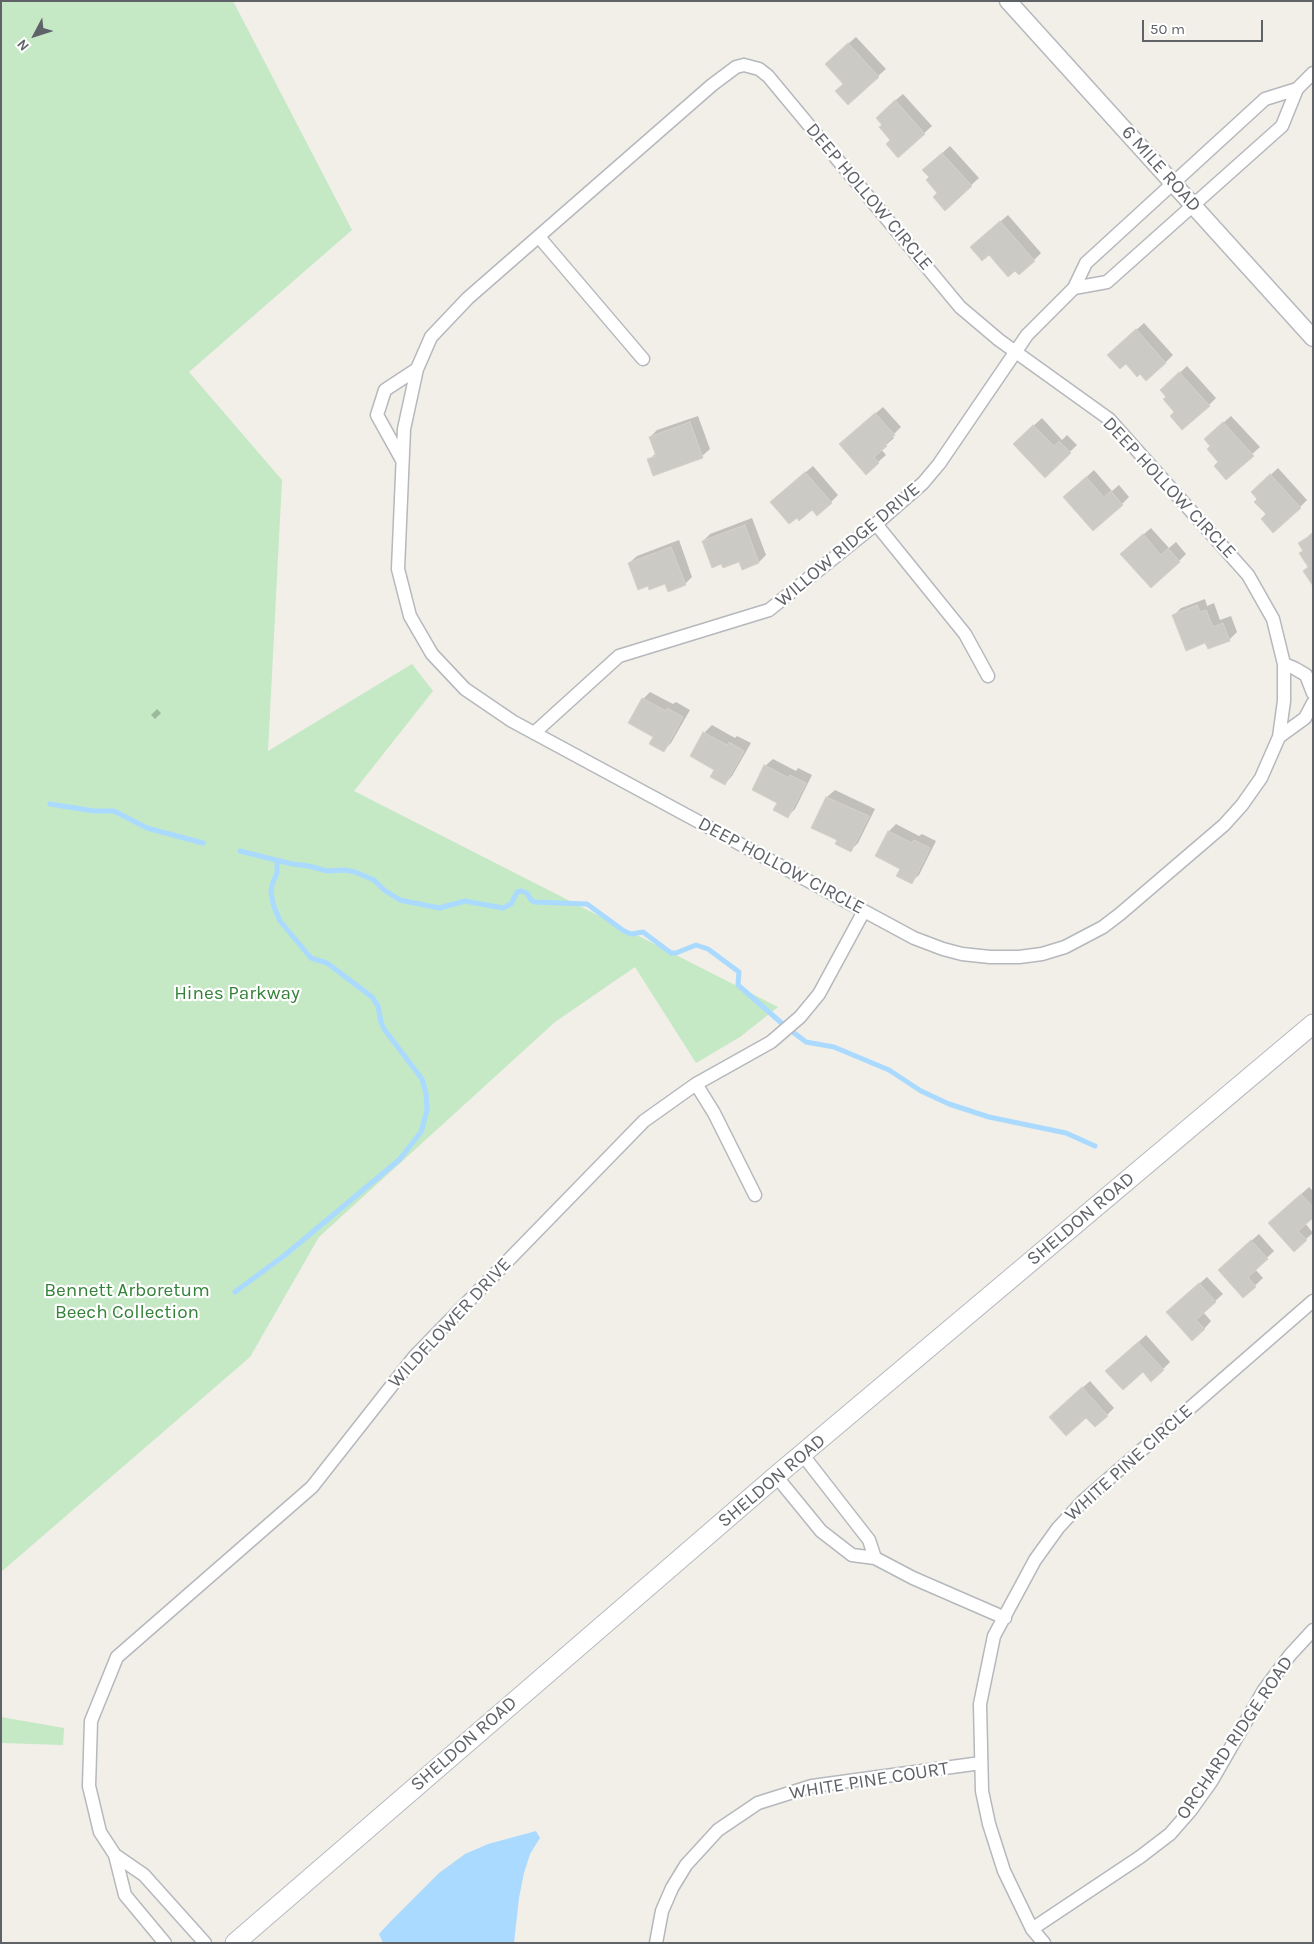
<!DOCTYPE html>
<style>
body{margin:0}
#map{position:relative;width:1314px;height:1944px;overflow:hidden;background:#f1efe8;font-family:Karla,sans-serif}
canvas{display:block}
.frame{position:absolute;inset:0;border:2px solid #5f6368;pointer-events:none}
.north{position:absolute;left:10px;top:10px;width:50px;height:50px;-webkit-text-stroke:4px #fff;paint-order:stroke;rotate:230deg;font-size:14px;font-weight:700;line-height:20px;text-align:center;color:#5f6368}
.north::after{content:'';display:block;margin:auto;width:18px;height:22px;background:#5f6368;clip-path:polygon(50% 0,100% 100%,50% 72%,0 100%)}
.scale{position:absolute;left:1142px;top:20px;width:121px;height:22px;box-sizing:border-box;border:2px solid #5f6368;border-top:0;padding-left:6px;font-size:15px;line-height:18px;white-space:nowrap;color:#5f6368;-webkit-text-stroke:4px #fff;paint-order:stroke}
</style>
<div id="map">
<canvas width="1314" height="1944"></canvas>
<div class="frame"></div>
<div class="north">N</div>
<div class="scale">50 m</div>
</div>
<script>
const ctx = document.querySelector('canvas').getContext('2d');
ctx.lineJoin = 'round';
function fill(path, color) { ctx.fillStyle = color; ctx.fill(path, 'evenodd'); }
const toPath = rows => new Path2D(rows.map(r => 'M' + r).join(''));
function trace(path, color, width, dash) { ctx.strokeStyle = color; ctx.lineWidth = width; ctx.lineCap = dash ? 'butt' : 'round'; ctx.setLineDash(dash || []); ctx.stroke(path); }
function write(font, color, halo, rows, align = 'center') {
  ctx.font = font + ' Karla,sans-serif'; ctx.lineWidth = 4.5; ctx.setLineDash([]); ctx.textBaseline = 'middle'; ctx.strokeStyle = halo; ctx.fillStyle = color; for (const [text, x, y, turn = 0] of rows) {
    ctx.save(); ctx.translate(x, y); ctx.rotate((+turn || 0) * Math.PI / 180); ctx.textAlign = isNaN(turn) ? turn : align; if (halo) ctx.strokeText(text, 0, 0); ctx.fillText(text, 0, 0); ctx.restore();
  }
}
const green = toPath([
 [1,1,233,1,352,230,189,372,282,480,268,751,412,664,433,691,354,791,778,1007,740,1037,696,1063,635,967,555,1022,319,1237,250,1357,1,1572],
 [1,1717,64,1728,63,1745,1,1743]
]);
const water = toPath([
 [536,1831,540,1838,530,1854,524,1873,519,1898,514,1943,383,1943,379,1934,391,1921,439,1873,465,1854,488,1844]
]);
const shadow = toPath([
 [856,37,886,69,878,76,845,83,834,56],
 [903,94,932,126,898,157,892,140,884,110],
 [950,146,979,178,945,209,930,177,931,163],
 [1008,215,1041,253,1034,260,979,240],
 [1144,323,1173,355,1165,363,1116,348],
 [1187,366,1216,398,1209,405,1176,412,1167,397,1169,383],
 [883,407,901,427,892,436,894,438,881,449,886,455,866,473,848,437],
 [698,416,710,449,702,456,649,460,656,453,650,437,657,430],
 [1231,416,1260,447,1226,478,1212,446,1213,432],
 [1042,418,1062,440,1067,435,1077,445,1045,476,1014,444],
 [813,466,838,495,831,502,812,508,779,495],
 [1278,468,1307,500,1300,507,1267,514,1258,499,1260,485],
 [1094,470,1112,491,1119,485,1129,497,1122,504,1072,490],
 [752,518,766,555,759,562,742,568,740,561,703,541,710,534],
 [1151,528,1169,548,1176,542,1186,554,1179,561,1129,547],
 [1313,532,1313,584,1309,566,1301,553,1304,550,1300,543],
 [679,540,692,577,685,584,666,583,648,585,629,563,637,556],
 [1205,599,1207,606,1214,603,1220,620,1231,616,1237,632,1229,640,1206,642,1174,615,1181,608],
 [650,692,673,704,676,702,690,710,671,743,664,750,643,699],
 [157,709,161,713,155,719,151,715],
 [712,725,735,738,737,736,751,743,732,776,725,784,716,770,691,756,704,733],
 [773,759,796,771,798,768,812,775,795,809,788,816,778,803,765,766],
 [835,790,875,809,858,843,851,850,839,840,813,827,827,797],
 [896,824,919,836,922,834,936,841,919,875,911,882,902,868,877,855,889,831],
 [1309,1187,1313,1191,1313,1216,1305,1223,1313,1233,1306,1239,1277,1216],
 [1259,1234,1274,1251,1255,1269,1263,1278,1244,1296,1227,1262],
 [1207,1277,1223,1294,1203,1312,1211,1321,1204,1329,1175,1305],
 [1146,1335,1170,1362,1163,1369,1143,1371,1114,1364],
 [1090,1381,1114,1408,1107,1415,1086,1416,1058,1410]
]);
const stream = toPath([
 [50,804,94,811,114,811,147,828,203,843],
 [240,851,292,864,309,866,327,871,345,870,355,872,374,880,384,890,400,900,439,908,465,901,503,908,511,904,517,892,521,891,527,893,531,900,535,902,587,904,624,931,631,934,643,932,671,953,676,953,696,945,708,949,739,972,738,985,785,1026,806,1042,834,1047,889,1070,921,1091,949,1104,989,1117,1066,1133,1095,1146],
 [235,1292,285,1255,399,1160,421,1132,427,1110,426,1093,422,1079,384,1029,381,1022,378,1006,372,997,327,963,311,958,280,921,273,904,271,891,272,885,277,873,277,860]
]);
const building = toPath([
 [848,43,879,77,848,105,835,91,843,84,825,64,848,43],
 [895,100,925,134,898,158,886,144,890,140,879,127,882,125,876,118,895,100],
 [942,153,972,186,945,211,933,197,937,193,926,180,929,177,922,170,942,153],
 [1000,221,1035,261,1019,275,1015,271,1008,277,989,255,982,261,970,247,1000,221],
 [1136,329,1166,363,1146,381,1140,374,1137,377,1126,364,1120,369,1107,355,1136,329],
 [1179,372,1210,406,1182,430,1170,416,1174,412,1163,399,1166,397,1160,390,1179,372],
 [875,413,895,435,885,443,887,446,874,457,879,463,866,475,839,444,875,413],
 [690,422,703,458,653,476,647,459,656,456,649,437,690,422],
 [1223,422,1254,456,1226,480,1214,466,1218,462,1207,449,1210,446,1204,439,1223,422],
 [1033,425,1054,446,1059,441,1071,453,1045,478,1013,444,1033,425],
 [805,472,832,503,817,516,812,510,799,521,797,518,789,524,770,502,805,472],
 [1270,474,1301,508,1273,533,1261,519,1266,514,1254,502,1257,499,1251,492,1270,474],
 [1086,477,1104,497,1111,491,1123,505,1093,531,1063,497,1086,477],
 [745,525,759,563,742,570,739,562,723,568,721,564,712,568,702,541,745,525],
 [1143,534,1161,555,1168,548,1180,562,1151,588,1120,554,1143,534],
 [1313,534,1313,586,1303,571,1308,567,1299,553,1303,551,1298,543,1313,534],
 [671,547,686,585,668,592,665,584,649,590,648,586,638,590,628,563,671,547],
 [1197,605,1200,612,1206,610,1213,627,1223,623,1230,641,1208,649,1205,643,1186,651,1172,615,1197,605],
 [642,698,666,711,667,708,683,717,664,752,649,744,653,737,628,723,642,698],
 [703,732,727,745,729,742,744,751,725,785,710,777,714,770,690,756,703,732],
 [764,765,789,778,790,775,806,783,788,818,773,810,777,803,752,790,764,765],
 [826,797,869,816,851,852,835,844,837,840,811,828,826,797],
 [888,831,912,843,914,840,930,848,912,884,896,876,900,869,875,856,888,831],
 [1301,1194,1313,1207,1313,1218,1298,1231,1307,1240,1294,1252,1268,1223,1301,1194],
 [1251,1240,1268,1259,1248,1277,1256,1287,1243,1298,1218,1270,1251,1240],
 [1199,1283,1216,1302,1196,1320,1205,1329,1192,1341,1166,1312,1199,1283],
 [1138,1342,1164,1370,1151,1382,1143,1372,1123,1390,1105,1371,1138,1342],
 [1082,1387,1108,1416,1095,1427,1086,1418,1066,1436,1049,1417,1082,1387]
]);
const minor = toPath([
 [744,65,759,69,768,76,960,307,999,340,1109,419,1248,575,1273,619,1284,664,1284,701,1279,737,1261,778,1242,805,1224,825,1120,914,1103,927,1065,947,1042,954,1019,957,990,957,962,954,943,949,914,938,512,721,465,689,432,654,410,616,398,569,404,429,417,369,431,337,468,298,712,85,736,67,744,65],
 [539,237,643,359],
 [1074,288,1107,282,1282,126,1297,89,1313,73],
 [402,460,377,415,385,390,417,369],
 [876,524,965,634,988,676],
 [1284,664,1294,668,1306,675,1313,693],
 [534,733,619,656,769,610,876,524,923,483,939,464,1027,335,1074,288,1086,263,1265,99,1297,89],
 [1279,737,1305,718,1313,703],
 [696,1084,714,1113,755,1195],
 [802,1454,869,1540,875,1558],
 [776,1476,821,1531,852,1555,875,1558,913,1578,1005,1618],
 [115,1855,144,1875,205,1943],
 [1032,1929,1140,1857,1170,1834,1191,1810,1211,1782,1264,1690,1290,1655,1313,1630],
 [165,1943,125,1895,115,1855,100,1832,89,1786,91,1721,117,1657,312,1487,415,1356,644,1121,696,1084,771,1042,800,1017,819,994,864,911],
 [656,1943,662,1911,672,1888,686,1865,718,1830,758,1803,812,1786,981,1763],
 [1044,1943,1032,1929,1004,1871,989,1824,982,1791,980,1704,994,1636,1035,1560,1058,1528,1082,1502,1313,1301]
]);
const tertiary = toPath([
 [1008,1,1313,338]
]);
const secondary = toPath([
 [235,1943,776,1476,1313,1024]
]);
const streetNames = [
 ["6 MILE ROAD",1161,169,48],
 ["DEEP HOLLOW CIRCLE",869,197,50],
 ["DEEP HOLLOW CIRCLE",1169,488,47],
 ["WILLOW RIDGE DRIVE",848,545,-40],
 ["DEEP HOLLOW CIRCLE",781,866,28],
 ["SHELDON ROAD",1081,1219,-40],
 ["WILDFLOWER DRIVE",450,1323,-47],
 ["WHITE PINE CIRCLE",1129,1463,-42],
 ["SHELDON ROAD",772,1481,-40],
 ["ORCHARD RIDGE ROAD",1235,1738,-56],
 ["SHELDON ROAD",464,1744,-41],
 ["WHITE PINE COURT",869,1781,-9]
];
const parkNames = [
 ["Hines Parkway",237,994],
 ["Bennett Arboretum",127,1291],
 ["Beech Collection",127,1313]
];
fill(green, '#c5e8c5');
fill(water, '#aadaff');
fill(shadow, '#0003');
trace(stream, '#aadaff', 5);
fill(building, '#cccac5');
trace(building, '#d6d1c6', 1);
trace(minor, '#b5b8bc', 15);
trace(tertiary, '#b5b8bc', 19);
trace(secondary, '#b6babf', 21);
trace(minor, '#fff', 12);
trace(tertiary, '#fff', 16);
trace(secondary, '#fff', 19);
write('19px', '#5f6368', '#fff', streetNames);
write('19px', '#348238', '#fff', parkNames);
</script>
